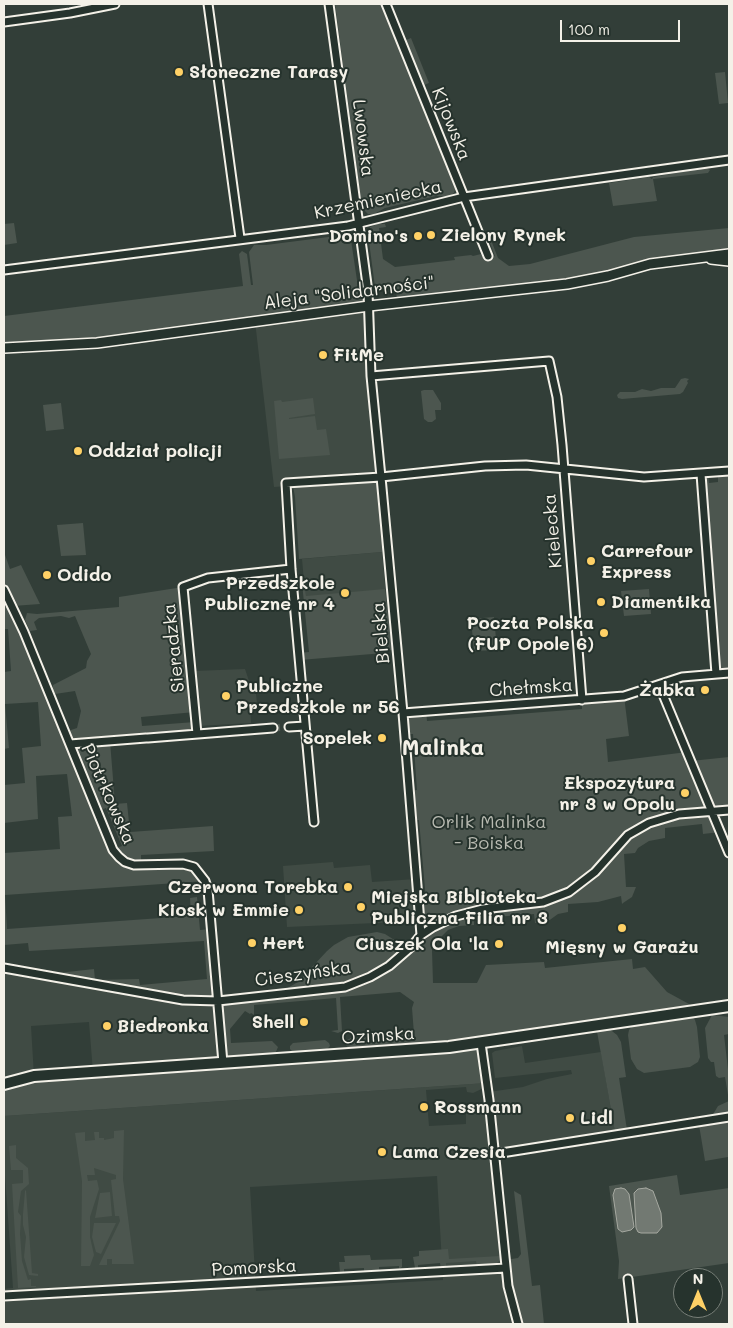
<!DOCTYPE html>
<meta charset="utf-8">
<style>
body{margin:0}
#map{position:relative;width:733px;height:1328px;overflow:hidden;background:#323e38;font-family:Mali,sans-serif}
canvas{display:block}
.frame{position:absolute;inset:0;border:5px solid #f4f1e8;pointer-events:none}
.north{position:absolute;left:673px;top:1268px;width:50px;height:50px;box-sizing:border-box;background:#26332d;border:1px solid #787f78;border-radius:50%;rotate:0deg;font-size:14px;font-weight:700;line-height:20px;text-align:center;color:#f4f1e8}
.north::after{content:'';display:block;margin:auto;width:18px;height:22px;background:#ffd166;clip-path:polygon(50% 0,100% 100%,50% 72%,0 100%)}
.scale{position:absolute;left:560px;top:20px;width:120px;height:22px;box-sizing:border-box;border:2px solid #f4f1e8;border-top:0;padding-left:6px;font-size:15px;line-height:18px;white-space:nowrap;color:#f4f1e8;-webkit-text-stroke:4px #26332d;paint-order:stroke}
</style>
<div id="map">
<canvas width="733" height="1328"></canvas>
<div class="frame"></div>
<div class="north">N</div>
<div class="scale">100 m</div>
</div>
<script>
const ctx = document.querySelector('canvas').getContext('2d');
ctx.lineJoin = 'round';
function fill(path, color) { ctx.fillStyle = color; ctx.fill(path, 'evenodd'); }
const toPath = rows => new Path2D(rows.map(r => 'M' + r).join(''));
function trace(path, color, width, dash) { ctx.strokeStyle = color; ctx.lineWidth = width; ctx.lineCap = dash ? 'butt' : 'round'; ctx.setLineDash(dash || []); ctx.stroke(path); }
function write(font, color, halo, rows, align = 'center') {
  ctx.font = font + ' Mali,sans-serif'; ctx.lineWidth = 4; ctx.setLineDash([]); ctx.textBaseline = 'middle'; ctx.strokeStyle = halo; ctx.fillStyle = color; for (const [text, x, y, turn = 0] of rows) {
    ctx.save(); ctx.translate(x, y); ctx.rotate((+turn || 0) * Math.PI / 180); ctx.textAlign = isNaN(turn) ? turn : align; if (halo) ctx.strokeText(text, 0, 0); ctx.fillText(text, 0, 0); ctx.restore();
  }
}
const built = toPath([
 [369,306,381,479,274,487,255,321],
 [382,552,389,630,309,637,302,559],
 [245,669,249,681,255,685,257,703,250,704,251,723,198,726,194,671],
 [333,862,334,868,370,865,372,882,416,879,420,921,287,927,283,866],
 [4,968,218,1001,223,1063,93,1072,89,1022,31,1026,34,1076,4,1077],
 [522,1046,525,1063,601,1052,615,1132,494,1150,506,1268,518,1324,4,1324,4,1289,13,1288,4,1162,4,1116,487,1083,488,1086,473,1093,467,1092,466,1087,426,1090,429,1126,466,1124,466,1112,468,1109,472,1107,490,1106,489,1092,523,1087,547,1079,572,1074,571,1070,495,1078,492,1053,495,1051],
 [437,1176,443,1280,256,1291,250,1187]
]);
const green = toPath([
 [335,4,381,4,456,186,454,193,450,196,436,196,385,208,374,214,368,214,362,208],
 [411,38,429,83,424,85,406,40],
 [725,72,728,103,719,104,715,73],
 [706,168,710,170,708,173,653,179,657,201,613,206,609,183,649,177,652,179,653,177],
 [14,223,17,243,4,245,4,224],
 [378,224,385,224,386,227,379,228,383,259,395,267,455,260,454,257,471,255,473,256,481,254,484,260,495,256,490,243,491,240,498,258,509,266,530,264,634,237,729,228,729,250,662,257,581,278,397,298,396,292,385,292,375,287,368,234,370,227],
 [344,235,351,240,358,287,369,306,4,351,4,316,243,286,239,254,242,251,247,254,251,285,253,285,249,252,254,245,266,245],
 [685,378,689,379,687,381,688,383,683,392,680,394,622,399,618,398,617,395,620,392,635,392,642,389,651,391,661,388,675,388,681,379],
 [424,390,433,390,441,403,441,410,435,410,436,419,432,422,428,422,424,419,421,391],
 [313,398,315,414,289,418,289,419,315,416,317,430,326,429,330,455,279,459,274,401,281,400,282,402],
 [61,403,64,429,46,431,43,405],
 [729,471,729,673,716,674,701,474,708,473,709,483,718,482,718,472],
 [381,479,387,535,382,552,299,559,295,497,293,486],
 [83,523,86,555,61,556,57,525],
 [4,552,10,569,21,565,40,604,13,606,65,732,77,728,81,711,75,691,55,694,52,690,53,685,86,668,87,661,91,654,75,616,69,618,61,616,39,618,34,622,37,630,30,631,25,620,27,613,37,614,119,607,119,597,183,587,195,712,141,717,142,726,195,722,197,734,110,741,115,804,127,803,130,832,213,826,214,851,141,855,141,864,194,867,205,881,5,895,7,929,189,916,191,914,190,898,197,897,200,930,211,929,218,1000,277,994,298,982,327,951,334,945,348,937,377,932,385,934,407,948,421,935,418,901,426,900,419,820,411,820,409,791,417,790,413,734,405,734,403,713,426,711,427,721,582,709,582,700,624,696,629,736,606,739,608,762,687,752,691,761,729,757,729,810,712,811,720,832,703,834,702,824,665,828,665,838,649,841,638,848,635,853,624,854,626,887,636,887,632,897,623,903,622,904,621,896,598,902,568,904,568,912,558,914,547,922,535,923,534,914,482,918,474,920,474,925,459,926,448,930,436,942,432,950,433,983,477,983,486,965,544,962,545,968,632,959,633,969,645,967,667,992,700,1010,692,1016,695,1020,697,1027,700,1057,698,1062,690,1067,644,1073,637,1069,631,1059,628,1035,629,1030,637,1020,608,1028,617,1035,621,1042,626,1077,619,1078,627,1130,615,1132,596,1026,481,1043,487,1083,4,1116,4,1084,222,1063,218,1001,183,1000,49,974,94,969,95,980,139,979,140,985,207,979,204,941,29,951,28,943,4,945,4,853,60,849,58,817,72,816,67,774,36,776,38,819,4,823,4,785,25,783,22,748,41,746,38,702,5,704,9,748,4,749,4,672,11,671,8,629,4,629,4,607,12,606,4,590],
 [106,808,122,846,114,849,97,811],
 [400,992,414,1002,412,1008,414,1034,351,1038,347,1040,346,1045,354,1054,320,1057,330,1046,329,1043,325,1040,293,1043,290,1046,290,1049,298,1058,273,1059,278,1047,272,1041,231,1043,230,1029,245,1011,250,1014,251,1013,254,1015,254,1005,336,998,338,1030,331,1031,338,1033,342,1031,340,997],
 [302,583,304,583,306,596,385,589,392,650,385,651,384,653,300,660,299,653,309,652],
 [649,589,651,614,624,616,621,591],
 [494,617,497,650,474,651,471,619],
 [712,1015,729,1017,729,1034,724,1035,729,1078,729,1113,712,1116,718,1106,729,1101,725,1077,719,1078,716,1076,714,1062,711,1062,708,1058,705,1028],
 [729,1120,729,1165,728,1157,705,1161,699,1125],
 [124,1130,123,1179,134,1264,112,1264,112,1259,107,1259,107,1265,99,1265,120,1221,119,1216,115,1216,111,1180,116,1179,116,1175,94,1168,95,1175,87,1175,88,1181,97,1180,99,1189,90,1217,90,1237,94,1255,90,1266,81,1266,82,1181,75,1133,85,1132,85,1141,95,1140,94,1132,99,1132,99,1138,104,1138,104,1140,114,1138,114,1131],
 [16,1145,16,1158,28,1168,29,1184,21,1191,18,1212,21,1216,20,1234,22,1261,28,1280,31,1279,31,1286,36,1286,36,1287,18,1288,12,1184,23,1183,23,1170,11,1170,9,1146],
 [677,1175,680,1195,729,1188,729,1263,618,1279,619,1261,609,1186],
 [26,1190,32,1273,38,1274,38,1276,29,1275,24,1257,26,1237,23,1225,23,1214,25,1191],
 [514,1191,521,1195,532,1286,540,1285,544,1324,518,1324,505,1260,518,1258,521,1254],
 [110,1192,112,1216,95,1218,100,1193],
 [94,1223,116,1223,101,1254,96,1252,92,1237],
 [448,1249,449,1259,500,1256,501,1259,494,1266,477,1267,476,1261,446,1263,446,1269,441,1270,440,1263,418,1265,418,1268,415,1268,413,1257,419,1256,419,1251],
 [370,1255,371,1260,402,1259,402,1267,399,1269,399,1266,379,1267,379,1273,364,1274,364,1268,344,1269,344,1273,340,1272,339,1262,345,1262,344,1256]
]);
const water = toPath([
 [621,1188,625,1189,629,1194,634,1227,631,1230,622,1232,618,1229,613,1195,615,1189,621,1188],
 [646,1188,653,1191,661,1213,662,1227,657,1233,641,1233,638,1232,636,1228,634,1193,638,1189,646,1188]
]);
const minorTunnel = toPath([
 [273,728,289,727]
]);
const minor = toPath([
 [208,4,240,238],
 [386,4,488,256],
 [4,22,70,13,115,4],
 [4,270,348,226,464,197,729,160],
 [371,376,549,361,557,397,562,445,582,700],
 [701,474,716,674],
 [4,590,24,632,113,850,119,857,125,862,134,865,183,864,194,867,205,881,208,890,223,1063],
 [659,685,729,853],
 [403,713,624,696,682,677,729,673],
 [289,727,305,726],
 [197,734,183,587,208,578,291,569],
 [148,738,273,728],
 [70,744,146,738],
 [314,822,291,569,286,483,381,477,371,376,368,292,329,4],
 [421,935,403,713,381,477,485,466,526,465,644,477,729,471],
 [4,968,183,1000,218,1001,345,987,370,977,389,966,412,946,421,935,433,927,456,916,483,909,543,902,569,892,595,872,628,835,649,823,679,814,729,810],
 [481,1043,489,1100,508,1286,518,1324],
 [495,1154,729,1117],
 [628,1279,633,1324],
 [4,1296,506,1268]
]);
const tertiary = toPath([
 [711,259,729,261],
 [4,348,97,343,369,306,567,284,608,276,650,264,729,254]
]);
const secondary = toPath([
 [4,1084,34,1076,449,1047,729,1006]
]);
const markers = [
 [179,72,5,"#ffd166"],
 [431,235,5,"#ffd166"],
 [418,236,5,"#ffd166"],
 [323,355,5,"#ffd166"],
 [78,451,5,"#ffd166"],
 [591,561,5,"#ffd166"],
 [47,575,5,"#ffd166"],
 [345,593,5,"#ffd166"],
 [601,602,5,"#ffd166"],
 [604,633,5,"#ffd166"],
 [705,690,5,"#ffd166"],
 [226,696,5,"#ffd166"],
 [382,738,5,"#ffd166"],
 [685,793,5,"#ffd166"],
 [348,887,5,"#ffd166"],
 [361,907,5,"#ffd166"],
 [299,910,5,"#ffd166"],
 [622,928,5,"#ffd166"],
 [252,943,5,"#ffd166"],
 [499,944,5,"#ffd166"],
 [304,1022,5,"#ffd166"],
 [107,1026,5,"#ffd166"],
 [424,1107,5,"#ffd166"],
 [570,1118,5,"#ffd166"],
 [382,1152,5,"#ffd166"]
];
const poiNames = [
 ["Słoneczne Tarasy",189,72],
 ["Zielony Rynek",441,235],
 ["Domino's",408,236,"right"],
 ["FitMe",333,355],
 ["Oddział policji",88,451],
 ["Carrefour",601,551],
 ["Express",601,572],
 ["Odido",57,575],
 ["Przedszkole",335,583,"right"],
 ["Publiczne nr 4",335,604,"right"],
 ["Diamentika",611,602],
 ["Poczta Polska",594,623,"right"],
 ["(FUP Opole 6)",594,644,"right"],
 ["Publiczne",236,686],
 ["Przedszkole nr 56",236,707],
 ["Żabka",695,690,"right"],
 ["Sopelek",372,738,"right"],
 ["Ekspozytura",675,783,"right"],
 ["nr 3 w Opolu",675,804,"right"],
 ["Czerwona Torebka",338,887,"right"],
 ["Miejska Biblioteka",371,897],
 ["Publiczna Filia nr 3",371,918],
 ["Kiosk w Emmie",289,910,"right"],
 ["Hert",262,943],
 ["Ciuszek Ola 'la",489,944,"right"],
 ["Mięsny w Garażu",622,947,"center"],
 ["Shell",294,1022,"right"],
 ["Biedronka",117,1026],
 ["Rossmann",434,1107],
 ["Lidl",580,1118],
 ["Lama Czesia",392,1152]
];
const streetNames = [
 ["Kijowska",451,124,68],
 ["Lwowska",363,138,83],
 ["Krzemieniecka",378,200,-12],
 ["Aleja \"Solidarności\"",349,293,-7],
 ["Kielecka",553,531,-95],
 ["Bielska",381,633,-95],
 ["Sieradzka",174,648,-96],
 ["Chełmska",531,688,-4],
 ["Piotrkowska",108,794,66],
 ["Cieszyńska",303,974,-8],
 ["Ozimska",378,1036,-4],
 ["Pomorska",254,1268,-3]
];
const parkNames = [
 ["Orlik Malinka",489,822],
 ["- Boiska",489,843]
];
const districtNames = [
 ["Malinka",443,748]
];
fill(built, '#404b44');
fill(green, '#4c564f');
fill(water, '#727972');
trace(water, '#a6a9a1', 1);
trace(minorTunnel, '#4f5952', 7, [7, 3.5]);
trace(minor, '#f4f1e8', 11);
trace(tertiary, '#f4f1e8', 12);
trace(secondary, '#f4f1e8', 14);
trace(minor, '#26332d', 7);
trace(tertiary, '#26332d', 9);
trace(secondary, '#26332d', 10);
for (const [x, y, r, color] of markers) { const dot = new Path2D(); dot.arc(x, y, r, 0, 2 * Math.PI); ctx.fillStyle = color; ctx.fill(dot); trace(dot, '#26332d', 2); }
write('bold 18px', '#f4f1e8', '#26332d', poiNames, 'left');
write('18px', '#f4f1e8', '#26332d', streetNames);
write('18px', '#b9bbb2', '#26332d', parkNames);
write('bold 22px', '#f4f1e8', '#26332d', districtNames);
</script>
